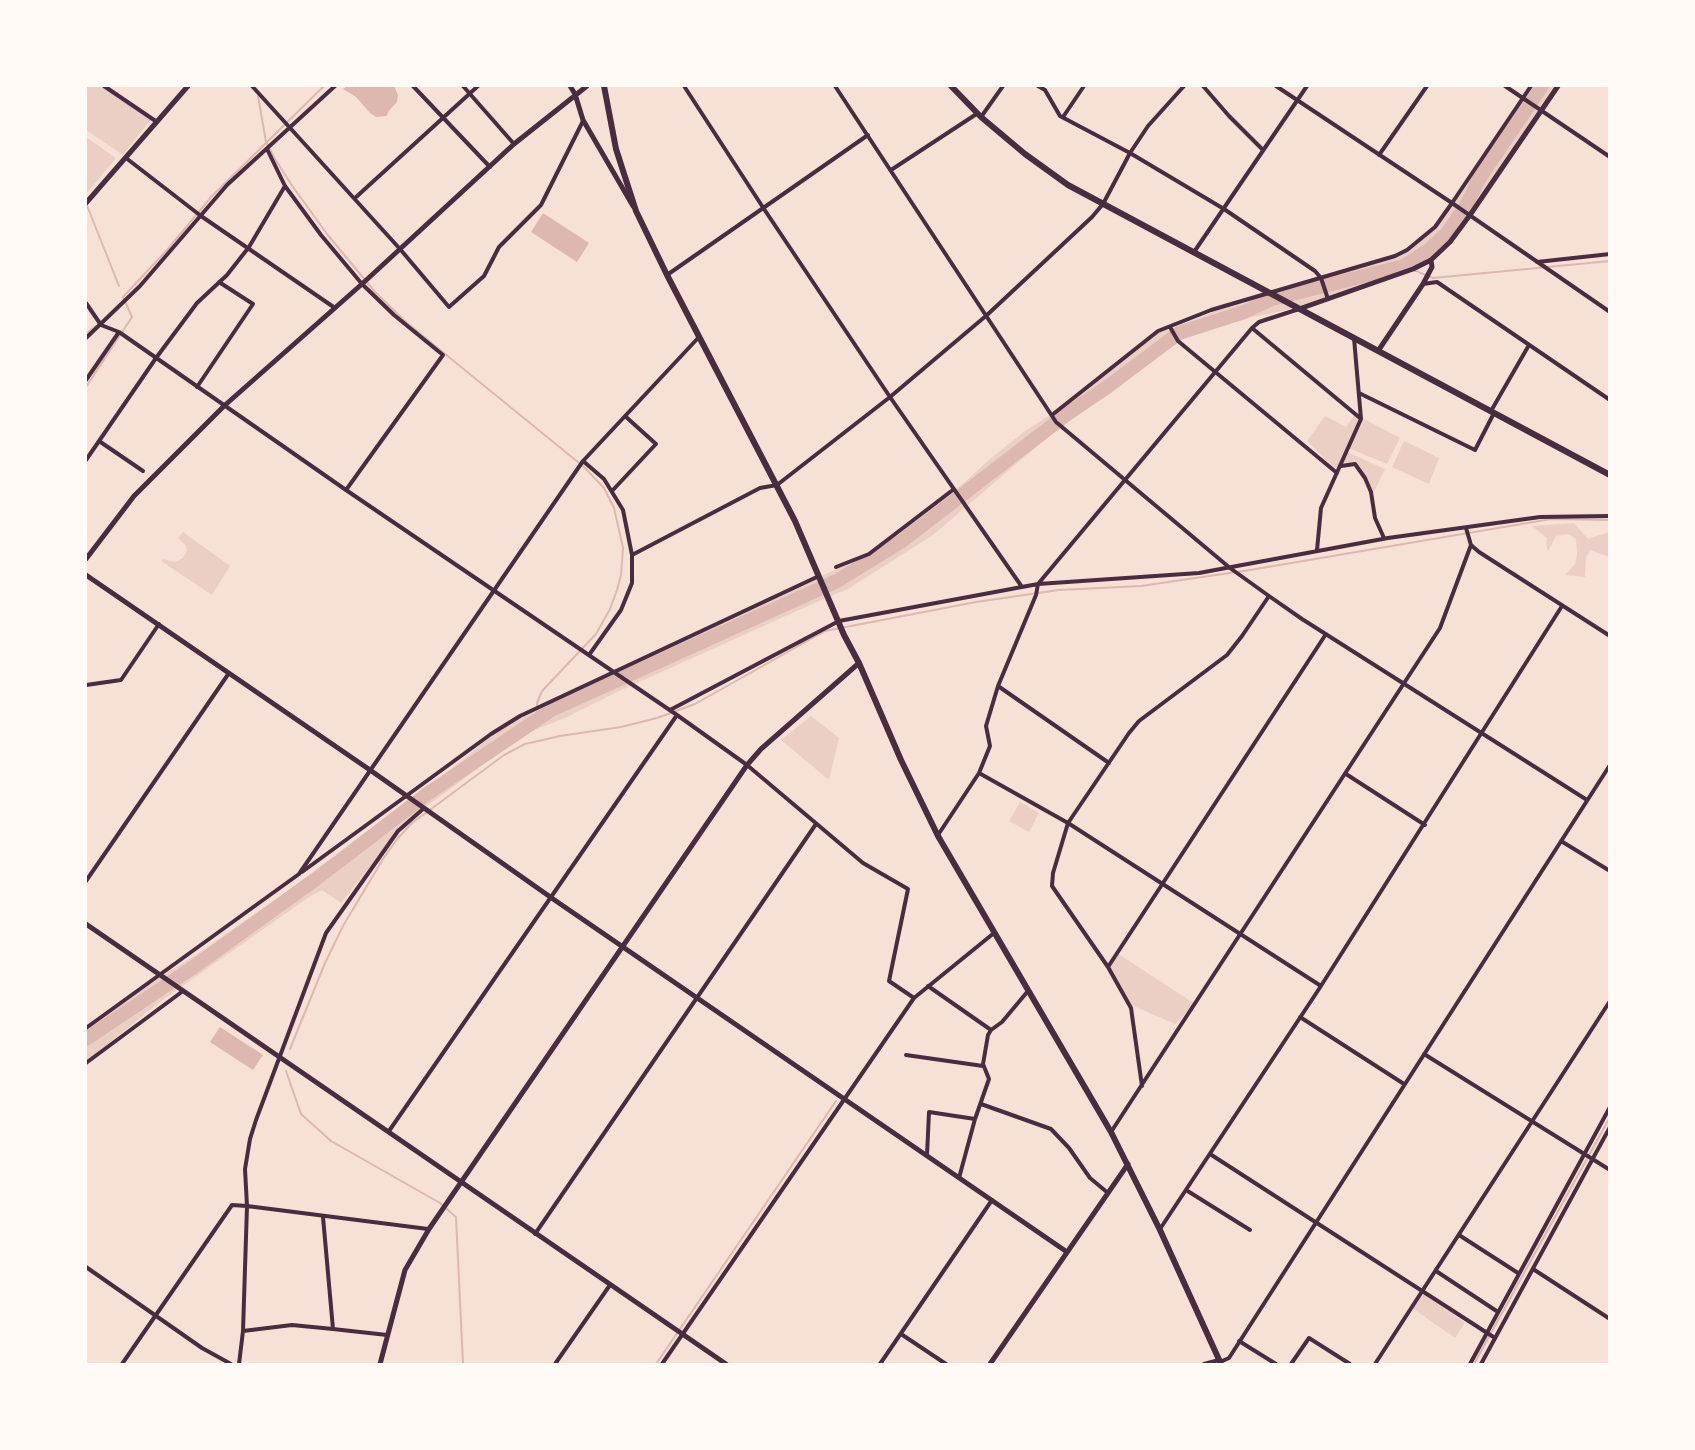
<!DOCTYPE html>
<style>
body{margin:0}
#map{position:relative;width:1695px;height:1450px;overflow:hidden;background:#f7e1d7;font-family:Literata,serif}
canvas{display:block}
.frame{position:absolute;inset:0;border:87px solid #fffaf5;pointer-events:none}
</style>
<div id="map">
<canvas width="1695" height="1450"></canvas>
<div class="frame"></div>
</div>
<script>
const ctx = document.querySelector('canvas').getContext('2d');
ctx.lineJoin = 'round';
function fill(path, color) { ctx.fillStyle = color; ctx.fill(path, 'evenodd'); }
const toPath = rows => new Path2D(rows.map(r => 'M' + r).join(''));
function trace(path, color, width, dash) { ctx.strokeStyle = color; ctx.lineWidth = width; ctx.lineCap = dash ? 'butt' : 'round'; ctx.setLineDash(dash || []); ctx.stroke(path); }
const green = toPath([
 [86,86,104,86,152,118,123,155,86,130],
 [1531,86,1558,86,1451,240,1431,260,1331,298,1274,313,1198,327,1178,341,1115,380,1097,399,1063,424,933,535,848,589,819,601,617,692,567,717,525,734,423,809,398,831,341,903,322,890,309,897,161,1001,86,1062,86,1028,133,994,197,954,282,895,449,771,498,730,550,702,869,554,965,482,991,458,1025,431,1058,410,1158,331,1171,329,1235,303,1404,252,1435,227],
 [86,137,116,158,86,194],
 [1355,414,1361,419,1353,438,1364,419,1400,438,1387,464,1348,448,1347,452,1385,469,1374,492,1355,464,1342,462,1339,469,1333,467,1307,441,1325,416,1346,427],
 [1404,441,1439,458,1429,484,1392,467],
 [1574,523,1588,539,1609,532,1609,557,1590,550,1586,558,1585,577,1565,575,1575,564,1577,554,1576,539,1568,534,1556,536,1548,551,1546,544,1547,538,1532,526],
 [183,532,230,566,212,595,161,561,163,559,175,562,183,558,187,550,186,546,178,538],
 [811,716,839,738,829,780,781,740],
 [1020,802,1039,813,1029,832,1009,821],
 [1117,953,1195,1004,1175,1024,1129,1004,1108,967],
 [1422,1293,1465,1323,1455,1338,1412,1308]
]);
const water = toPath([
 [347,86,394,86,398,95,397,102,388,112,387,116,376,117,370,113,356,97,343,89],
 [543,213,589,243,577,262,531,232],
 [220,1027,263,1055,253,1070,210,1042]
]);
const stream = toPath([
 [258,96,266,142,275,159,293,187,327,234,375,292,407,323,584,467,604,488,614,508,623,548,621,575,617,590,610,609,596,634,542,691,537,703,538,720],
 [86,203,119,286],
 [1404,266,1433,278,1610,261],
 [86,334,96,326],
 [86,387,132,317,123,297,167,250,212,196,324,86],
 [290,1049,325,963,343,926,383,859,398,838,412,823,473,778,504,755,525,744,560,736,621,727,657,718,695,704,825,631,976,602,1059,590,1141,586,1250,570,1551,519,1610,520],
 [286,1071,301,1114,331,1141,440,1203,456,1217,463,1364],
 [656,1364,836,1101],
 [1474,1364,1610,1117]
]);
const river = toPath([
 [86,1039,195,966,316,879,427,794,553,709,837,581,902,541,1066,415,1110,385,1179,333,1244,312,1272,299,1404,266,1429,250,1448,232,1467,204,1479,179,1542,86]
]);
const minor = toPath([
 [104,86,157,122],
 [252,86,400,249,449,307,484,276,499,247,541,205,583,121],
 [413,86,490,167],
 [463,86,514,144],
 [684,86,764,209,890,397,1022,587],
 [835,86,1056,422,1230,568,1269,596,1302,619,1587,800],
 [1038,86,1045,90,1060,116,1130,153,1224,209,1315,271,1321,278,1328,299],
 [1203,86,1229,116,1263,150],
 [1276,86,1452,203,1610,312],
 [1505,86,1610,157],
 [981,117,1003,86],
 [1063,117,1084,86],
 [267,149,285,186,321,235,362,284,394,315,443,355,346,490],
 [1379,155,1427,86],
 [126,158,201,216,335,308],
 [891,170,978,113],
 [355,198,478,86],
 [1194,252,1307,86],
 [1537,262,1610,254],
 [667,275,868,135],
 [1423,284,1437,282,1610,400],
 [86,303,101,325,119,332,346,490,677,715,747,765,863,863,908,889,889,981,914,998],
 [1170,327,1178,341,1337,473],
 [1252,328,1360,418],
 [86,338,140,286,227,185,335,86],
 [86,380,119,332],
 [197,387,253,304,219,282],
 [1359,393,1475,450,1494,413],
 [1491,411,1529,345],
 [1052,415,1158,331,1211,310,1395,256,1407,250,1435,227,1452,203,1531,86],
 [99,441,143,471],
 [86,460,156,358,197,303,227,275,249,247,285,186],
 [583,461,604,479,623,510,632,555,632,583,621,610,589,655],
 [1341,466,1355,464,1365,478,1371,492,1375,518,1384,538],
 [612,491,656,444,625,416],
 [1466,528,1471,545,1479,552,1610,636],
 [1317,550,1321,508,1361,419,1354,338],
 [632,555,760,488,777,485,890,397,987,315,1092,217,1103,204,1130,153,1148,126,1184,86],
 [836,567,869,554,954,489],
 [86,685,121,680,159,624],
 [998,686,1109,763],
 [670,710,839,621,1038,584,1199,573,1388,538,1540,517,1610,516],
 [979,773,1068,823,1321,986],
 [1346,774,1425,825],
 [938,835,979,773,990,746,986,726,998,686,1036,595,1038,584,1252,328,1259,322,1299,309],
 [1561,841,1610,871],
 [302,872,491,734,520,716,819,576],
 [86,881,229,673],
 [1108,967,1326,634],
 [928,986,991,1030],
 [1300,1017,1404,1084],
 [86,1028,299,874,583,461,699,337],
 [1424,1054,1610,1170],
 [906,1055,983,1066],
 [86,1063,183,991],
 [1142,1086,1131,1008,1108,967,1052,886,1053,873,1068,823,1129,733,1139,721,1227,655,1242,636,1269,596],
 [981,1104,1051,1129,1069,1148,1090,1178,1108,1193],
 [389,1131,677,715],
 [1111,1132,1440,628,1471,545],
 [1210,1154,1495,1338],
 [927,1155,929,1112,975,1119],
 [959,1178,975,1119,989,1079,983,1064,988,1035,991,1030,1002,1022,1028,991],
 [1186,1190,1250,1230],
 [323,1217,333,1329,387,1335],
 [1160,1229,1319,989,1562,606],
 [535,1234,816,824],
 [1459,1235,1518,1273],
 [86,1267,202,1348,231,1364],
 [1533,1269,1610,1319],
 [1436,1271,1498,1312],
 [243,1331,292,1325,333,1329],
 [901,1334,946,1364],
 [1239,1341,1276,1364],
 [1220,1362,1229,1358,1610,765],
 [122,1364,232,1205,247,1206,428,1229],
 [239,1364,243,1331,247,1206,245,1169,250,1139,256,1120,326,933,398,831,423,809],
 [555,1364,610,1285],
 [662,1364,914,998,994,933],
 [880,1364,992,1200],
 [1204,1364,1219,1360],
 [1291,1364,1309,1338,1350,1364],
 [1375,1364,1610,1001],
 [1470,1364,1610,1107],
 [1481,1364,1610,1127]
]);
const tertiary = toPath([
 [570,86,575,94,583,120,633,206],
 [86,203,188,86],
 [1299,309,1413,269,1431,260],
 [1378,351,1423,284,1432,267,1431,260,1450,242,1470,215,1558,86],
 [86,559,134,496,224,406,362,284,514,144,587,86],
 [86,575,370,770,556,901,1067,1252],
 [86,924,726,1364],
 [380,1364,405,1270,429,1229,747,765,761,749,859,663],
 [990,1364,1128,1164]
]);
const secondary = toPath([
 [604,86,616,149,636,211,667,275,795,521,844,635,859,663,901,760,938,836,1111,1132,1160,1230,1221,1364],
 [951,86,981,117,1025,154,1068,185,1610,475]
]);
fill(green, '#ebcfc5');
fill(water, '#dcb8b0');
trace(stream, '#dcb8b0', 2);
trace(river, '#dcb8b0', 14);
trace(minor, '#4a2c40', 4);
trace(tertiary, '#4a2c40', 5);
trace(secondary, '#4a2c40', 6);
</script>
